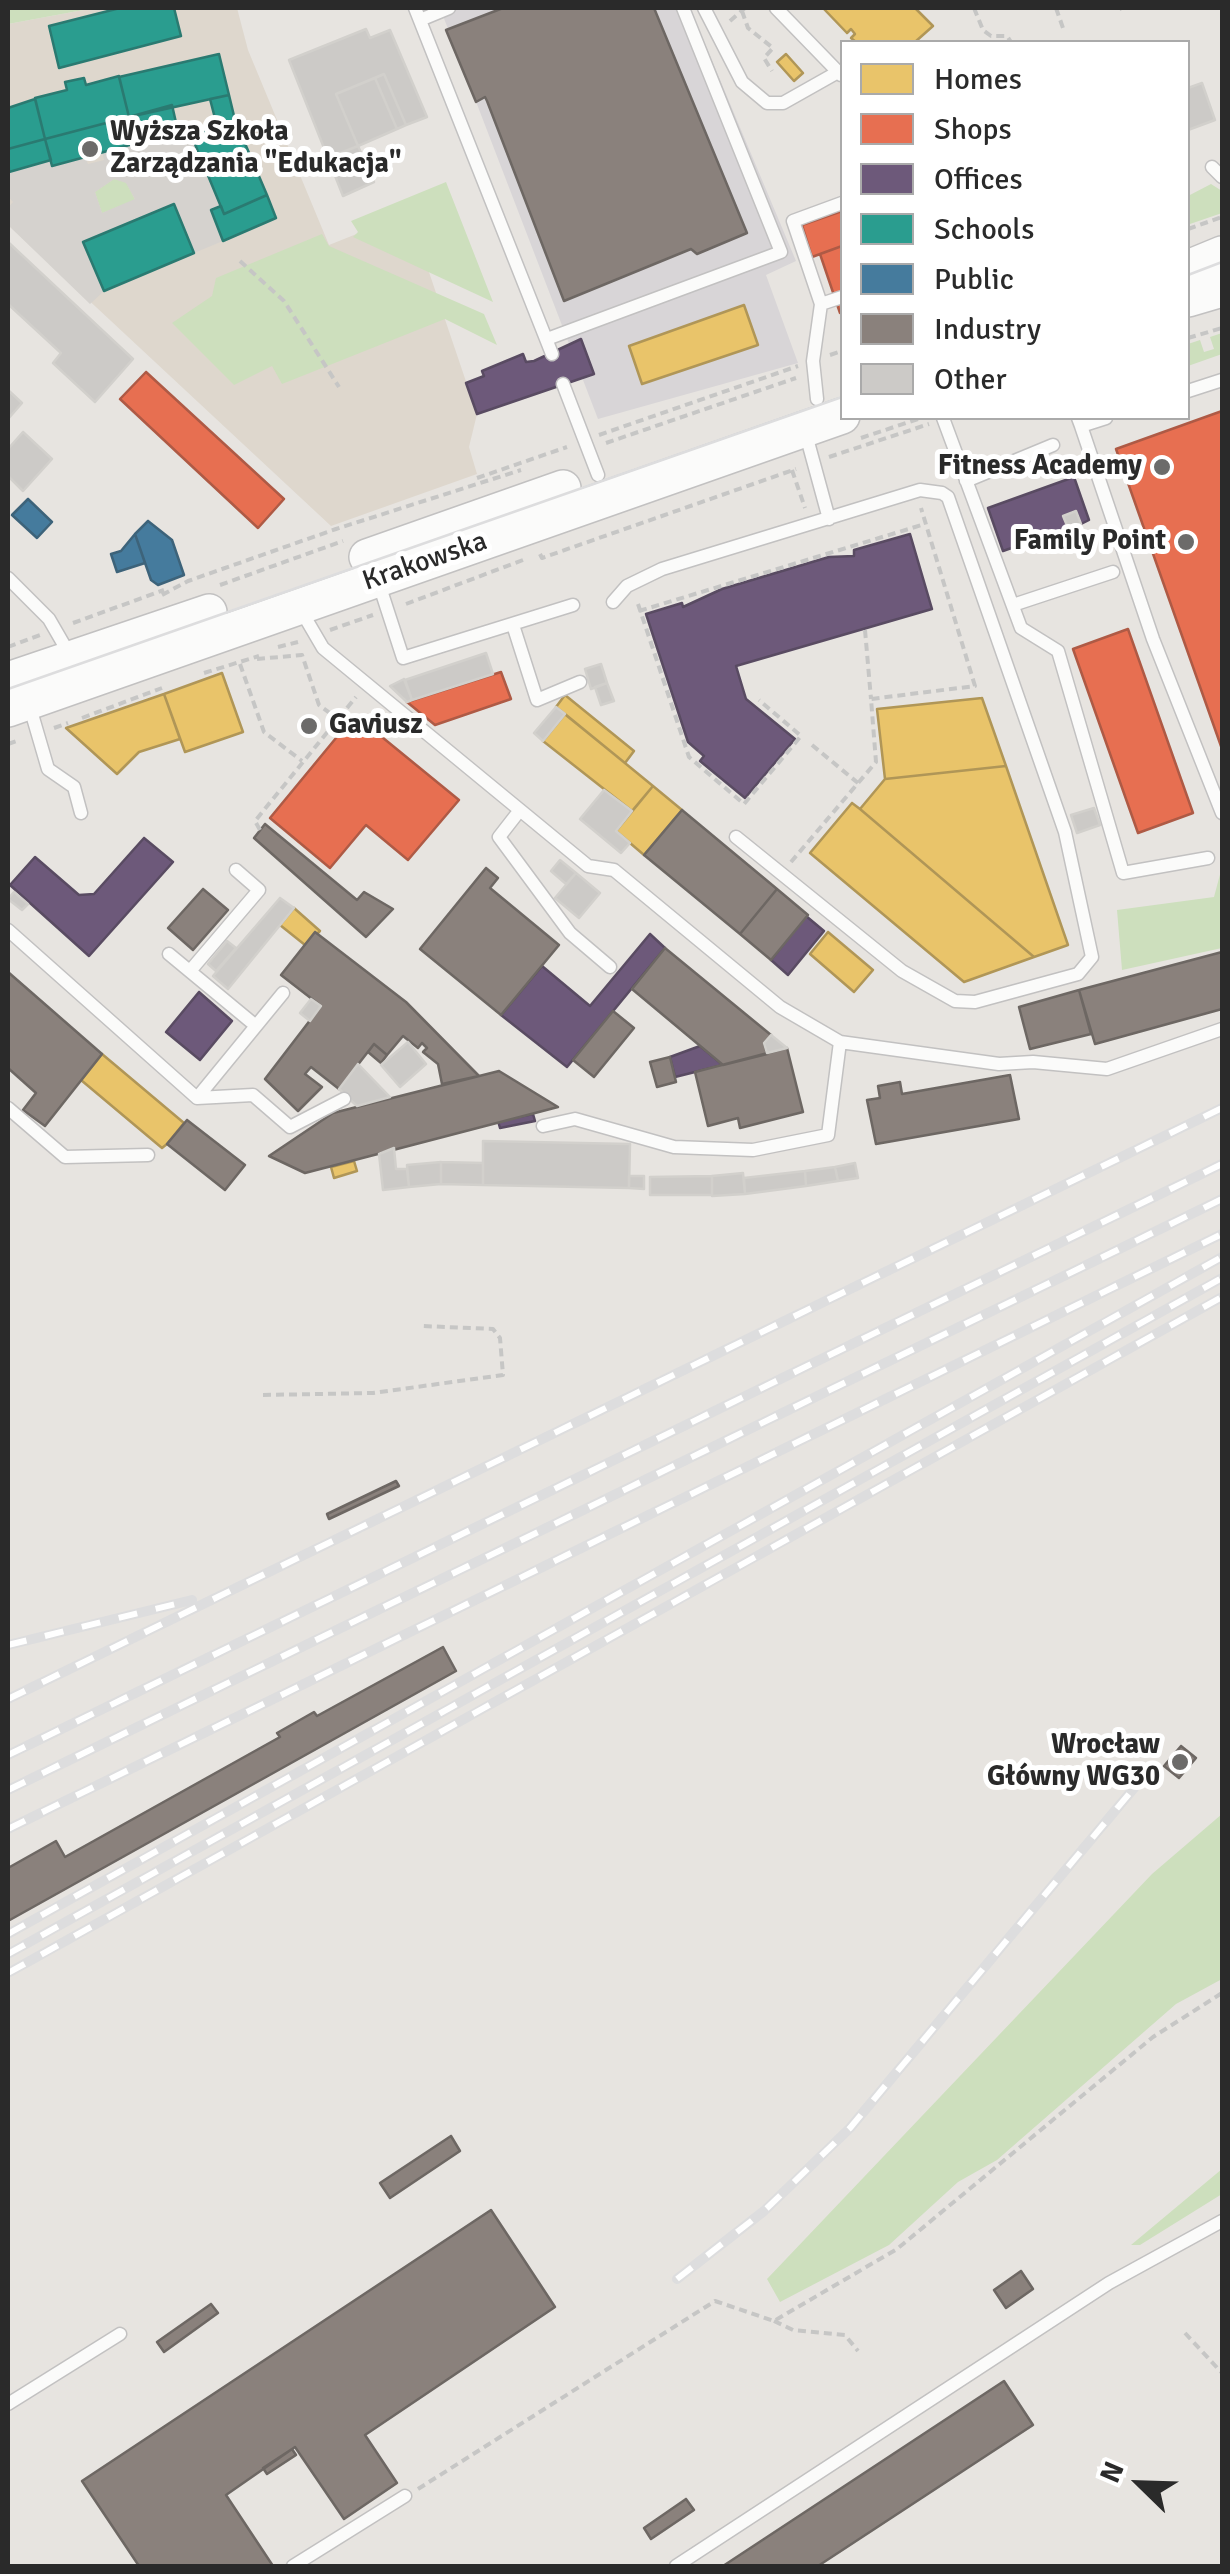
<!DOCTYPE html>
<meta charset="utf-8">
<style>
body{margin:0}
#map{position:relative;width:1230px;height:2574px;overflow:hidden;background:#e7e4e0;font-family:Signika,sans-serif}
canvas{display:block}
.frame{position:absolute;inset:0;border:10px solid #2a2a2a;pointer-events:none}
.legend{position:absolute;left:840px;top:40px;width:350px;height:380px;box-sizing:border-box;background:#fff;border:2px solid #aaa;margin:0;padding:12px 18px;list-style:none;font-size:30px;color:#2a2a2a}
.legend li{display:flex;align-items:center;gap:20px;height:50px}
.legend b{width:50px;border:2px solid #aaa}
.north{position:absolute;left:1090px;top:2434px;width:100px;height:100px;-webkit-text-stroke:8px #fff;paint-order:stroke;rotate:293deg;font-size:28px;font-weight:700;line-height:40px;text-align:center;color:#2a2a2a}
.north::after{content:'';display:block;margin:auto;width:35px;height:45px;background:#2a2a2a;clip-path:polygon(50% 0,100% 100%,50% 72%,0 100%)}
</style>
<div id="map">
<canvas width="1230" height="2574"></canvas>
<div class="frame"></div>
<ul class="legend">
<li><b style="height:28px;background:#e9c46a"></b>Homes</li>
<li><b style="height:28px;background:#e76f51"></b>Shops</li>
<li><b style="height:28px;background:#6d597a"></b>Offices</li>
<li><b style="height:28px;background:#2a9d8f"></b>Schools</li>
<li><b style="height:28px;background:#457b9d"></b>Public</li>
<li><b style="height:28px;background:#8a817c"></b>Industry</li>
<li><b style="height:28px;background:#cccac7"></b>Other</li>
</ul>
<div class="north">N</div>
</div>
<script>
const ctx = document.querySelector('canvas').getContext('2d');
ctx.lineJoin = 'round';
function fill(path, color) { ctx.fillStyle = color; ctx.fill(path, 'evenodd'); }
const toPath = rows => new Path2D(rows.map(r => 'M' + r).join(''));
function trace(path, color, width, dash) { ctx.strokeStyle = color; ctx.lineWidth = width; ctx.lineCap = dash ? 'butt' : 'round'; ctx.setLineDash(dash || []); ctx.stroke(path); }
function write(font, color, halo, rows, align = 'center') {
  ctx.font = font + ' Signika,sans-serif'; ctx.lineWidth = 10; ctx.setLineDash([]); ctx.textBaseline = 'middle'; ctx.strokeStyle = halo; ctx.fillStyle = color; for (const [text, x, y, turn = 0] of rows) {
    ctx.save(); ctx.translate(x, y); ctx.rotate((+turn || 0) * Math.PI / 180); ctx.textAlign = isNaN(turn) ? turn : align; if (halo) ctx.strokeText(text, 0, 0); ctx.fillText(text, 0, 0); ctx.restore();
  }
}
const industrial = toPath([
 [440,8,690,8,796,261,766,275,798,363,598,419]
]);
const education = toPath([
 [94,8,237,8,248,50,329,245,409,213,477,414,469,447,477,474,331,526,8,225,8,24]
]);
const green = toPath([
 [8,8,94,8,8,24],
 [114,179,126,182,135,200,102,213,95,192],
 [446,182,493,302,353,237,358,232,351,221],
 [1211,184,1222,191,1222,213,1190,224,1188,196],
 [322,234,329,246,484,314,497,345,445,319,282,384,272,366,234,385,172,323,212,296,216,278],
 [1222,333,1222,354,1188,366,1188,344,1200,340,1204,352,1214,349,1210,337],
 [1222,867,1222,948,1122,970,1117,910,1214,897],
 [1222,1814,1222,1979,1176,2004,997,2160,958,2182,889,2245,780,2302,767,2279,1152,1874],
 [1222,2169,1222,2194,1140,2245,1131,2245]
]);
const plaza = toPath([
 [177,127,192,137,221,206,211,211,223,241,194,253,173,204,84,242,104,291,90,304,8,225,8,208,13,202,8,196,8,165,10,172,51,160,85,157,88,164,104,160,102,152,135,137],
 [114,179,126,183,135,199,102,213,95,192]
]);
const homes = toPath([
 [823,8,915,8,933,26,915,42,856,42,851,38,855,34,851,29,847,33,823,8],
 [786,54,803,73,794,81,777,62,786,54],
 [744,305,758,345,642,384,629,346,744,305],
 [222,673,243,732,185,752,164,694,222,673],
 [164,694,180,739,139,752,117,774,66,728,164,694],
 [565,695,634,751,625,763,556,707,565,695],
 [982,698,1006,766,885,779,877,709,982,698],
 [565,714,653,786,632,811,543,741,565,714],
 [1006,766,1068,945,1034,957,860,809,885,779,1006,766],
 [653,786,682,810,644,855,616,831,653,786],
 [852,803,860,809,1034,957,964,982,810,853,852,803],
 [294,908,320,931,305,945,280,925,294,908],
 [828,932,873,970,854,992,810,954,828,932],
 [102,1054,184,1123,167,1144,162,1148,81,1080,102,1054],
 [354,1161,357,1171,334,1178,331,1167,354,1161]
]);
const shops = toPath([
 [842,211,842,246,812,257,802,225,842,211],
 [842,246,842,312,840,313,820,254,842,246],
 [146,372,284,499,258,528,120,399,146,372],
 [1222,411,1222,749,1116,449,1222,411],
 [1128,629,1193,813,1138,833,1073,649,1128,629],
 [501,672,511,699,435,725,407,702,501,672],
 [355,715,459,800,408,860,366,825,330,868,270,818,355,715]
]);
const offices = toPath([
 [581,339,594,374,477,414,466,383,484,376,482,371,523,354,526,362,534,361,581,339],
 [1074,477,1089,520,1081,524,1076,511,1063,516,1068,528,1003,551,988,508,1074,477],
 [910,534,932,609,736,666,746,699,795,739,745,798,700,761,704,756,688,742,646,614,682,603,683,607,722,589,829,557,854,556,854,550,910,534],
 [144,838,173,862,89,956,10,885,35,857,79,895,94,894,144,838],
 [806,916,824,931,788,975,771,960,806,916],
 [650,934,665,948,567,1067,501,1015,542,966,590,1006,650,934],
 [199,992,232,1021,200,1060,166,1032,199,992],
 [700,1046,723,1065,675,1077,670,1057,700,1046],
 [533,1114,535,1121,500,1128,498,1121,533,1114]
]);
const schools = toPath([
 [120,8,174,8,181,36,59,68,49,26,120,8],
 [219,54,229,95,129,117,119,77,219,54],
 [119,76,129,117,45,139,35,98,67,90,65,82,84,78,86,85,119,76],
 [229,95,235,120,217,126,210,99,229,95],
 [35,99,45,139,8,149,8,108,35,99],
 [172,105,177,127,135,137,129,117,172,105],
 [129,117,137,143,52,166,45,139,129,117],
 [235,120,267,195,224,214,192,137,235,120],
 [45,139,51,160,9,172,8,149,45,139],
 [267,195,276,218,223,241,211,210,221,206,224,214,267,195],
 [174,204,194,253,104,291,83,242,174,204]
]);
const public = toPath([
 [28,499,52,522,37,538,12,515,28,499],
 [148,521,172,540,184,575,158,585,151,580,135,534,148,521],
 [135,534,145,563,117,572,111,554,121,551,135,534]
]);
const industry = toPath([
 [503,8,654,8,747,233,697,254,691,249,564,301,487,101,485,97,476,102,446,30,503,8],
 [682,810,777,889,740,934,644,855,682,810],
 [265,824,357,900,364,892,393,909,366,937,254,838,265,824],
 [486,868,498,878,490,888,559,945,501,1015,420,949,486,868],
 [203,889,228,910,193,950,168,928,203,889],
 [777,889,808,915,771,960,740,934,777,889],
 [315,932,406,1002,479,1076,442,1084,438,1064,423,1052,427,1048,422,1043,418,1048,403,1036,387,1055,374,1044,339,1089,311,1067,305,1074,322,1087,298,1111,265,1079,321,1006,281,975,315,932],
 [665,948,771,1035,764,1043,767,1054,723,1065,632,989,665,948],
 [1222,952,1222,1009,1095,1044,1079,990,1222,952],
 [8,972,102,1054,45,1126,23,1110,36,1093,8,1068,8,972],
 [1079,990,1091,1034,1030,1049,1019,1007,1079,990],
 [613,1011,634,1028,594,1077,573,1060,613,1011],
 [374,1044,387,1055,381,1063,368,1052,374,1044],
 [787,1048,803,1112,740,1128,738,1118,708,1126,695,1072,787,1048],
 [670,1057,676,1082,657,1087,650,1062,670,1057],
 [499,1071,558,1107,305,1173,269,1156,333,1113,499,1071],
 [1010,1075,1019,1119,876,1144,867,1100,880,1098,878,1086,900,1082,902,1094,1010,1075],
 [187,1120,245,1165,225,1190,167,1144,187,1120],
 [396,1481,399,1486,329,1519,327,1514,396,1481],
 [443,1647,456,1671,8,1921,8,1868,56,1841,65,1857,280,1737,277,1733,314,1712,317,1716,443,1647],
 [1181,1746,1196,1758,1179,1778,1164,1766,1181,1746],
 [451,2136,460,2151,390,2198,380,2183,451,2136],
 [491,2210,555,2307,365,2435,397,2483,344,2519,295,2447,226,2495,273,2566,139,2566,82,2481,491,2210],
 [1021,2271,1033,2289,1006,2308,994,2290,1021,2271],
 [211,2304,218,2313,164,2352,157,2342,211,2304],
 [1004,2381,1033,2425,818,2566,723,2566,1004,2381],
 [292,2449,296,2455,267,2474,263,2468,292,2449],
 [686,2499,694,2510,651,2539,644,2528,686,2499]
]);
const building = toPath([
 [366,29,370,38,390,30,427,117,406,125,384,74,341,92,336,94,358,146,328,158,289,60,366,29],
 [384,74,406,125,397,129,375,78,384,74],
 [375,78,397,129,358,146,336,94,375,78],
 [1202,83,1215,120,1188,130,1188,88,1202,83],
 [358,146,374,182,343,196,328,158,358,146],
 [8,242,133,359,95,402,53,363,61,353,8,304,8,242],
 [8,390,22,403,8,419,8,390],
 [23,432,52,459,23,491,8,476,8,449,23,432],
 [1076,511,1081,524,1068,528,1063,516,1076,511],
 [486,653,493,674,412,700,405,680,486,653],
 [601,664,607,683,591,689,585,669,601,664],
 [404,679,412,700,407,702,390,686,404,679],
 [607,683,614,701,601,705,595,687,607,683],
 [556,707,565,714,543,741,534,733,556,707],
 [604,790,632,811,616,831,630,843,621,853,580,819,604,790],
 [1094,808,1100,825,1077,833,1071,815,1094,808],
 [560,860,576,873,566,884,551,871,560,860],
 [576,873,600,893,579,918,555,898,576,873],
 [14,892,28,904,22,910,8,899,14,892],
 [280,898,294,908,228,989,213,976,280,898],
 [227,941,236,948,216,971,208,964,227,941],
 [311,999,321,1006,310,1021,300,1013,311,999],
 [771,1035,787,1048,767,1053,764,1043,771,1035],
 [408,1042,426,1064,400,1087,381,1065,408,1042],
 [358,1064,390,1097,357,1106,339,1089,358,1064],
 [483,1141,630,1144,629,1188,483,1185,483,1141],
 [394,1148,396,1169,407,1169,409,1187,383,1190,379,1154,394,1148],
 [441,1162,441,1184,409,1187,407,1165,441,1162],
 [441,1162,483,1163,483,1185,441,1184,441,1162],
 [855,1163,858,1178,838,1181,835,1167,855,1163],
 [835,1167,838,1181,806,1186,805,1171,835,1167],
 [805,1171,806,1186,745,1194,744,1178,805,1171],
 [743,1173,745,1194,712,1196,712,1176,743,1173],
 [629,1176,644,1176,644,1189,629,1188,629,1176],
 [712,1176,712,1195,650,1195,650,1177,712,1176]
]);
const path = toPath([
 [974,8,983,30,991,36,1007,36,1011,42],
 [1056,8,1063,28],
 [1121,8,1122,10],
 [742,11,748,28,773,48,764,58,772,71],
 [730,21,745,8],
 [1188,229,1222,217],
 [240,261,284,301,339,387],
 [1188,338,1222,328],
 [830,355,842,351],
 [599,435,798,366],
 [861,438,921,418],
 [606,443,796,378],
 [829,457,929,424],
 [792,470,805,508],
 [477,478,567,447],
 [540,554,542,558,796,469],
 [220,585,343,541],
 [162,595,188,581,336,529,521,470],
 [406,604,523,560],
 [638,604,689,757,744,804,801,736,759,700],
 [639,611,925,524],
 [73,623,164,590],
 [330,630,373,615],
 [865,630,871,699],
 [8,647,40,635],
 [278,647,298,642],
 [257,659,302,655,319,705,338,719],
 [240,664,264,732,302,761],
 [204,673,259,656],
 [82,718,162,688],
 [54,728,68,723],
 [8,744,20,740],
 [812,745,858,783],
 [260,830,255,821,356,697],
 [791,862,876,762,871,699,975,686,921,508],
 [263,1395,373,1393,503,1375,500,1338,493,1329,423,1326],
 [774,2321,793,2330,845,2335,858,2351],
 [1185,2333,1222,2373],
 [418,2489,715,2301,774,2321,897,2249,1153,2037,1222,1993]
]);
const service = toPath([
 [415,8,552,354],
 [704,8,742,82,767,103,783,103,838,72],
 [776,8,841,75],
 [420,20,449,8],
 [1212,167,1222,177],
 [821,304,793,221,842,203],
 [547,339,781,252,683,8],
 [563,384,598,475],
 [1188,391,1222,380],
 [817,399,813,361,821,304,842,297],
 [943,418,1021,628,1058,651,1123,873,1208,858],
 [1078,418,1081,426,1106,418],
 [1081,426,1153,639,1222,813],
 [805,431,829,519],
 [966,481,1053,445],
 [8,578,49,619,71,657],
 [378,581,403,658,573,605],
 [613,602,627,586,662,569,920,490,942,493,948,497,1065,832,1092,957,1078,974,975,1002,955,1001,902,971,736,837],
 [1013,605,1113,572],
 [299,607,323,648,588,866,614,870,780,1007,840,1042,999,1064,1033,1062,1107,1069,1222,1029],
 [513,625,537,700,580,682],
 [29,704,48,769,74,787,81,813],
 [520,810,499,837,570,933,610,967],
 [8,930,197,1098,253,1095,290,1127,344,1099],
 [169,954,256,1026],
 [190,971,259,890,236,870],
 [197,1098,283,993],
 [8,1108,65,1157,148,1155],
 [543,1126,575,1119,674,1147,753,1150,828,1135,840,1042],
 [8,2404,120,2334],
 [293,2566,405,2496],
 [676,2566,1109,2283,1222,2221]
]);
const secondary = toPath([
 [1188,268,1222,254],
 [1188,299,1222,289],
 [367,557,563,488],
 [8,680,209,612],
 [8,709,842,416]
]);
const tram = toPath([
 [1188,275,1222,262],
 [8,689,842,397]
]);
const rail = toPath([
 [8,1645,192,1600],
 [8,1699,1222,1108],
 [8,1755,1222,1164],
 [8,1790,1222,1199],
 [8,1829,1222,1234],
 [8,1934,1222,1257],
 [8,1954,1222,1278],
 [8,1973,1222,1297],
 [677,2279,764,2211,850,2128,1139,1782]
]);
const markers = [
 [90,149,10,"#6c6b6a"],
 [1162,467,10,"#6c6b6a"],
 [1186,542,10,"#6c6b6a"],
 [309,726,10,"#6c6b6a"],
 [1180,1762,10,"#6c6b6a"]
];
const poiNames = [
 ["Wyższa Szkoła",110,133,"left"],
 ["Zarządzania \"Edukacja\"",110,165,"left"],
 ["Fitness Academy",1142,467],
 ["Family Point",1166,542],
 ["Gaviusz",329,726,"left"],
 ["Wrocław",1160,1746],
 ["Główny WG30",1160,1778]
];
const streetNames = [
 ["Krakowska",425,562,-19]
];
fill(industrial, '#d8d5d7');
fill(education, '#ded7cd');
fill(green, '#cddfbd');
fill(plaza, '#d5d2ce');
fill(homes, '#e9c46a');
trace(homes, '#b09657', 2.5);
fill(shops, '#e76f51');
trace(shops, '#ae5a45', 2.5);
fill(offices, '#6d597a');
trace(offices, '#594b62', 2.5);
fill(schools, '#2a9d8f');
trace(schools, '#2a7a71', 2.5);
fill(public, '#457b9d');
trace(public, '#3d637a', 2.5);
fill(industry, '#8a817c');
trace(industry, '#6d6763', 2.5);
fill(building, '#cccac7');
trace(building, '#d2d0cc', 2.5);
trace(service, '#c2c1c1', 15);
trace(secondary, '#c2c1c1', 38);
trace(path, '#c6c6c5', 4, [8, 5]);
trace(service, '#fbfbfa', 12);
trace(secondary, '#fbfbfa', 35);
trace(tram, '#ddddde', 2.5);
trace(rail, '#ddddde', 10);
trace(rail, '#fff', 6, [19]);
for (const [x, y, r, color] of markers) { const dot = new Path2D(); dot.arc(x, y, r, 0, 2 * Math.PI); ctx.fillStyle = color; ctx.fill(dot); trace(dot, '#fff', 4); }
write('bold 28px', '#2a2a2a', '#fff', poiNames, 'right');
write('28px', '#2a2a2a', '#fff', streetNames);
</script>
